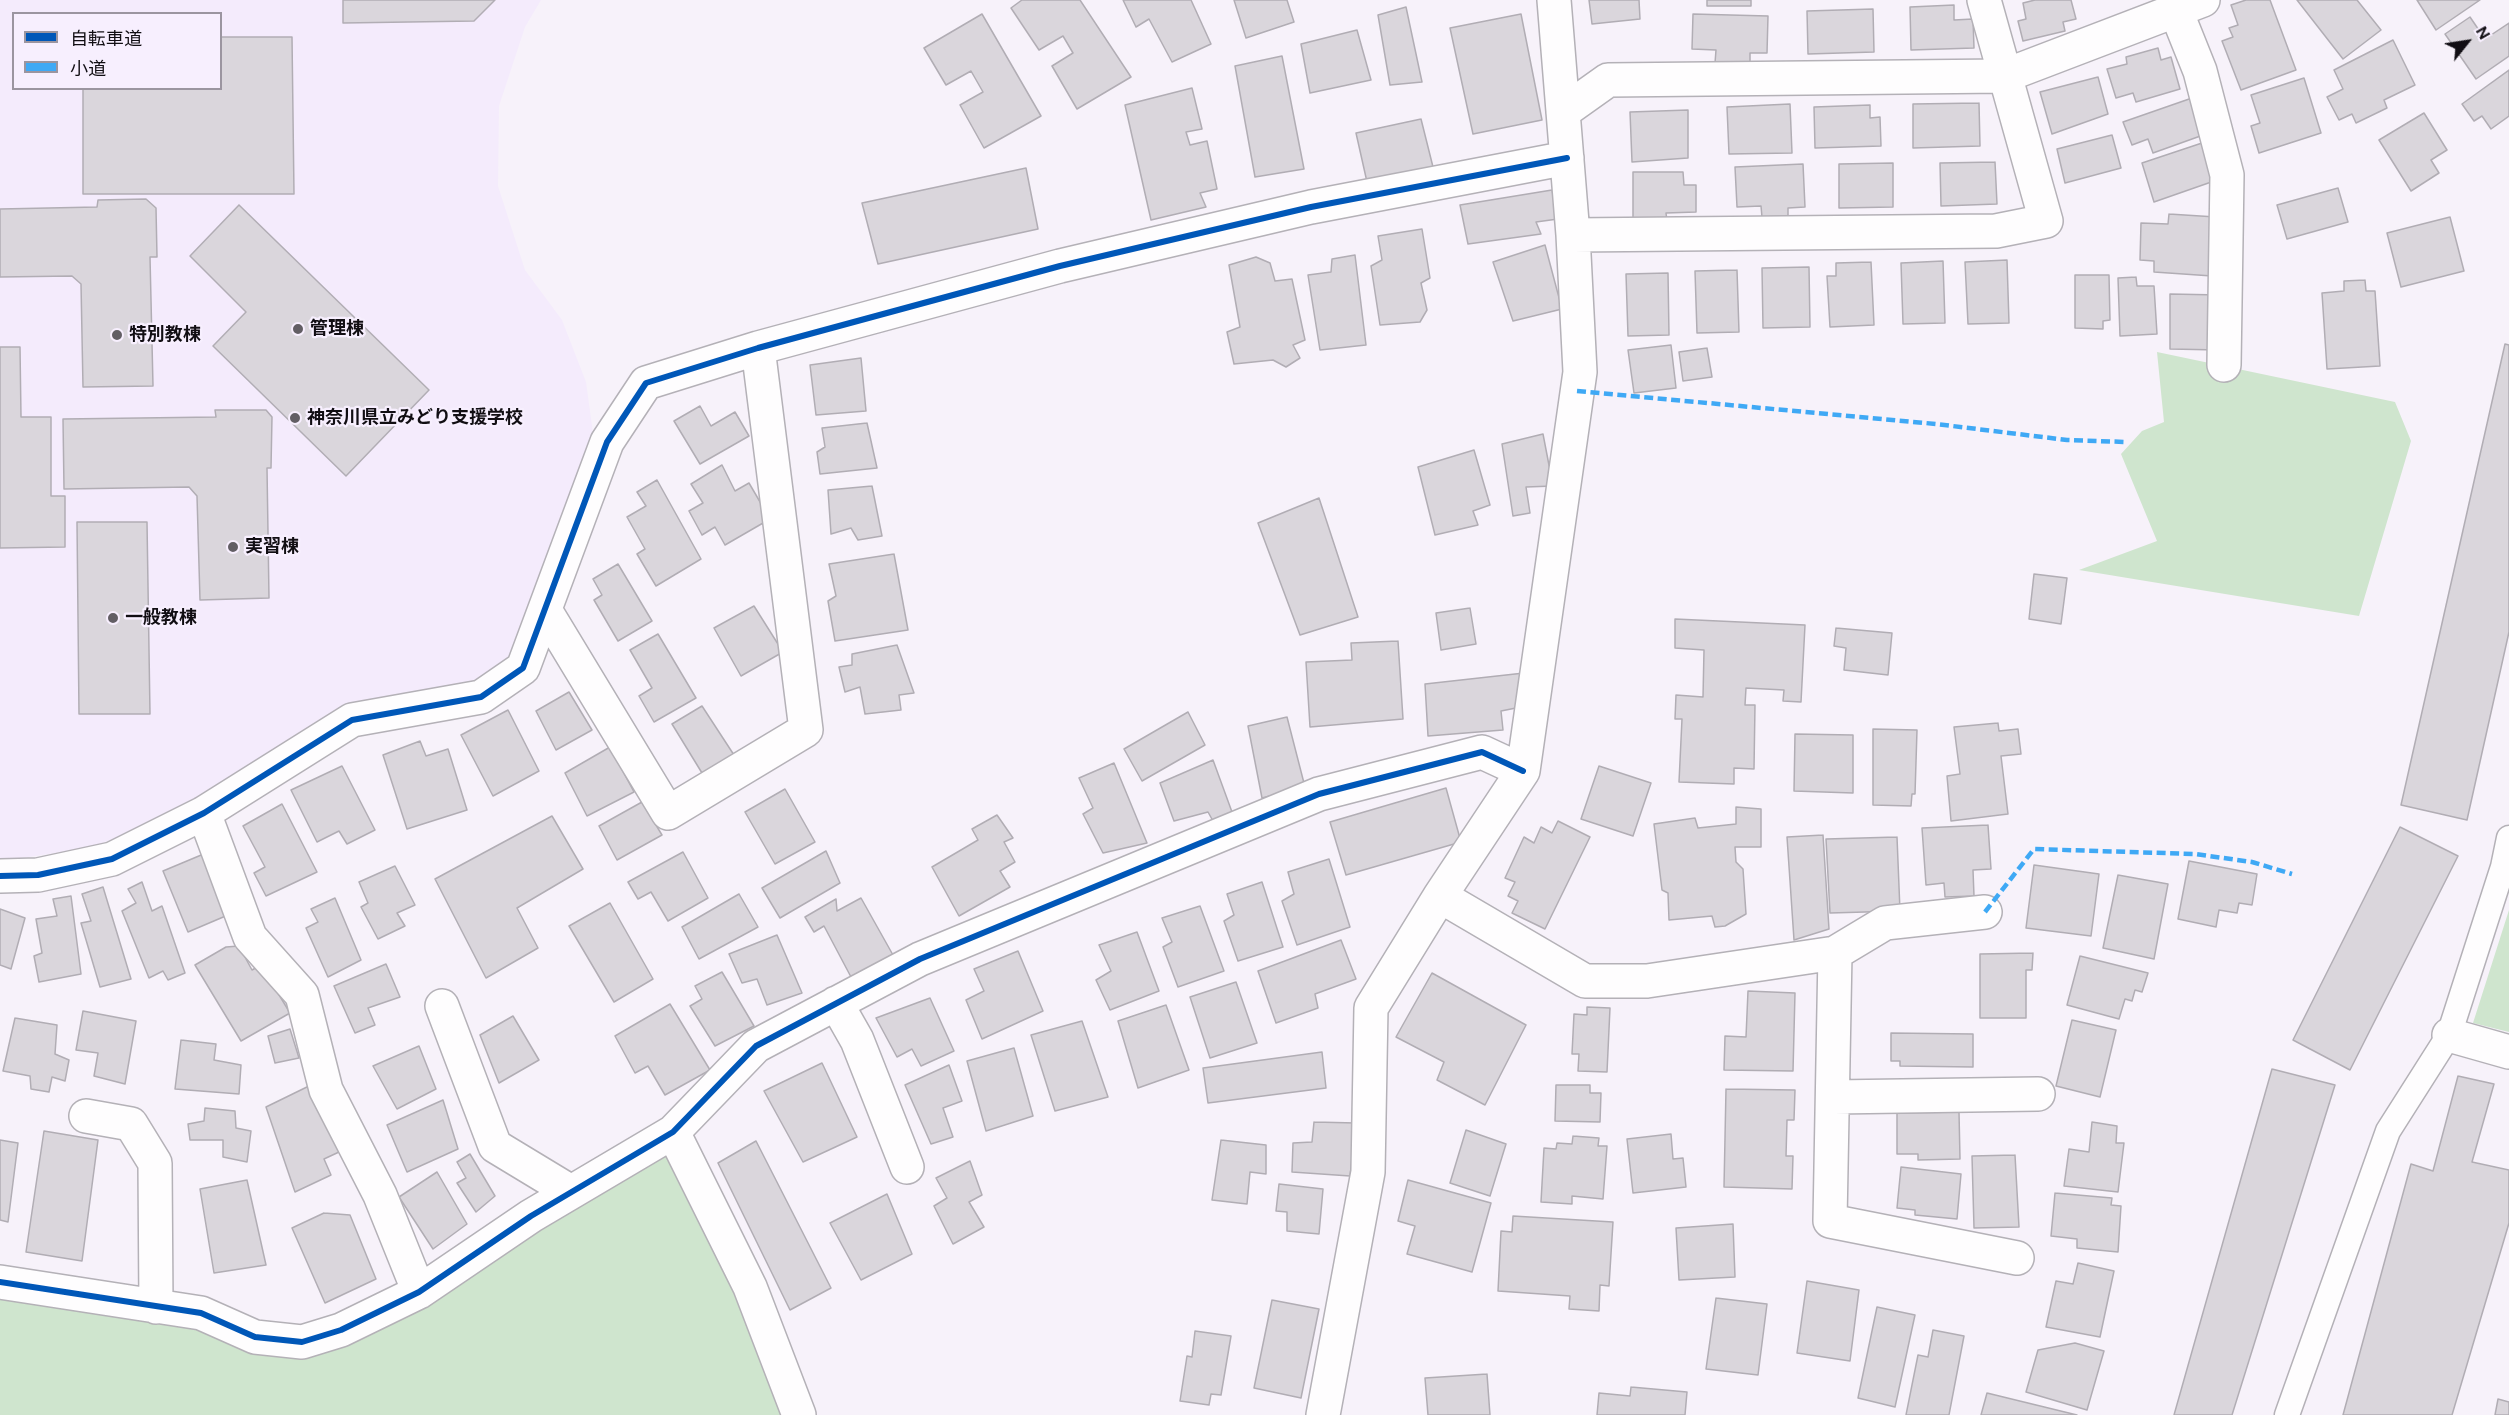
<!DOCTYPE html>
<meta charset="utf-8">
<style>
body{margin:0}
#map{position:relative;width:2509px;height:1415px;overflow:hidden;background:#f7f2fa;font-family:"DM Sans","Noto Sans JP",sans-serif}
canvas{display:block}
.legend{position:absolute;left:12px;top:12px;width:210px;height:78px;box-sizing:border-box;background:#f7effe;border:2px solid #9b95a0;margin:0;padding:8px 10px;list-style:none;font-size:18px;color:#110e13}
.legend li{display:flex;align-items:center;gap:12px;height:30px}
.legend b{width:30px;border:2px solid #9b95a0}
.north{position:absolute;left:2437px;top:12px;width:60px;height:60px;-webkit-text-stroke:4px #f7effe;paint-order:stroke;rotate:60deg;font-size:16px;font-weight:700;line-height:24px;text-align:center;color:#110e13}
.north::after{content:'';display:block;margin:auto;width:21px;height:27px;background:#110e13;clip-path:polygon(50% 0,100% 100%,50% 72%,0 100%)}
</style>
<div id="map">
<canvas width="2509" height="1415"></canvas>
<ul class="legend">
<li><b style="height:8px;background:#0057b8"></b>自転車道</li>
<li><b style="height:8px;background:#3fa9f5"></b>小道</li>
</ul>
<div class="north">N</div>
</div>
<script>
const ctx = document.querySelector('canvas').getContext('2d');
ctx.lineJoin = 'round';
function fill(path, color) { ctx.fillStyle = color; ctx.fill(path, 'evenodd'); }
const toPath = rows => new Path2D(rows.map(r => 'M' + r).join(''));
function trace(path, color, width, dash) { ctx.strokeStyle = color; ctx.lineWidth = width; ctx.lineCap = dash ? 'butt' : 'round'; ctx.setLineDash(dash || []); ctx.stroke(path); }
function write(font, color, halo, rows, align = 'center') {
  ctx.font = font + ' "DM Sans","Noto Sans JP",sans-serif'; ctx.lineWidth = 4.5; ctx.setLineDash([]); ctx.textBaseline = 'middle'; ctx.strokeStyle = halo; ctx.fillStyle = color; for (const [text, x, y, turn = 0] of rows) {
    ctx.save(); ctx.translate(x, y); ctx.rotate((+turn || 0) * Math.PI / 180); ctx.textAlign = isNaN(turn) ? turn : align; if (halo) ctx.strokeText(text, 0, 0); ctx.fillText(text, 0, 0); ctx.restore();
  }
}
const built = toPath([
 [0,0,541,0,525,27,499,106,498,186,525,270,562,320,586,382,596,455,503,685,349,707,149,826,88,848,2,861,0,861],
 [14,14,220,14,220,88,14,88]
]);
const green = toPath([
 [2157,352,2395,402,2411,441,2359,616,2079,570,2157,541,2121,454,2142,431,2164,422],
 [2509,910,2509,1032,2473,1023],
 [668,1155,724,1267,785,1415,0,1415,0,1294,181,1323,297,1357,526,1236]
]);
const building = toPath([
 [343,0,495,0,474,21,343,23,343,0],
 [1022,0,1080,0,1131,77,1077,109,1052,66,1073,53,1063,36,1039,50,1011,8,1022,0],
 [1123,0,1191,0,1211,44,1172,62,1149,19,1136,27,1123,0],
 [1234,0,1287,0,1294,22,1246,38,1234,0],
 [1589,0,1639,0,1640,19,1592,24,1589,0],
 [1707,0,1751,0,1751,6,1707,6,1707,0],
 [2035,0,2071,0,2076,19,2063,22,2065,31,2023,41,2018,21,2026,19,2023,3,2035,0],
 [2246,0,2270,0,2296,70,2241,90,2222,41,2233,37,2229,28,2238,25,2231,5,2246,0],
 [2297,0,2357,0,2381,30,2343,59,2297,0],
 [2417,0,2480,0,2436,30,2417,0],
 [1954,5,1954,20,1973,19,1974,48,1911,50,1910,7,1954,5],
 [1406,7,1422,82,1390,85,1378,15,1406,7],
 [1873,9,1874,52,1808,54,1807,11,1873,9],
 [982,14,1041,116,984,148,960,105,983,92,971,71,946,85,924,48,982,14],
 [1521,14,1542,120,1473,134,1450,28,1521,14],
 [1693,14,1768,16,1767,53,1750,53,1750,63,1715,63,1716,50,1692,49,1693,14],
 [2470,17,2485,39,2509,23,2509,56,2476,79,2445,34,2470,17],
 [1357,30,1371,80,1310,93,1301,44,1357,30],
 [220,37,292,37,294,194,83,194,83,88,220,88,220,37],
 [2393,40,2415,85,2384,100,2387,108,2356,123,2352,114,2339,120,2327,97,2343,89,2334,70,2393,40],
 [2158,48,2161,60,2171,57,2180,89,2136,102,2133,93,2116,98,2107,69,2127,64,2126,57,2158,48],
 [1282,56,1304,169,1255,177,1235,66,1282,56],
 [2509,70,2509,116,2491,129,2482,116,2474,121,2462,104,2509,70],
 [2098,77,2108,114,2052,134,2040,92,2098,77],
 [2304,78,2321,133,2259,153,2251,126,2260,123,2251,95,2304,78],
 [1192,88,1202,129,1186,132,1190,145,1207,141,1217,189,1200,193,1206,207,1151,220,1125,105,1192,88],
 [2192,98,2206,134,2153,153,2148,139,2132,145,2123,122,2192,98],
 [1979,103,1980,146,1913,148,1913,104,1979,103],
 [1790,104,1792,153,1729,154,1727,107,1790,104],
 [1870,105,1870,118,1880,117,1881,146,1815,148,1814,107,1870,105],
 [1688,110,1688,158,1632,162,1630,112,1688,110],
 [2424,113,2447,150,2431,160,2439,173,2411,191,2379,140,2424,113],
 [1421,119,1433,167,1367,182,1356,133,1421,119],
 [2112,135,2121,168,2065,183,2057,149,2112,135],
 [2205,142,2217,180,2154,202,2142,163,2205,142],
 [1995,162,1997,204,1941,206,1940,163,1995,162],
 [1893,163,1893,207,1839,208,1839,164,1893,163],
 [1803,164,1805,207,1788,208,1788,216,1762,217,1761,206,1737,207,1735,167,1803,164],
 [1026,168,1038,229,878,264,862,203,1026,168],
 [1633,172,1683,172,1684,185,1696,185,1696,212,1666,213,1667,221,1633,222,1633,172],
 [2338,188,2348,222,2287,239,2277,205,2338,188],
 [1552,190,1558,219,1536,222,1541,234,1468,244,1460,205,1552,190],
 [146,199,156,208,157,257,150,257,153,386,83,387,81,284,72,276,0,277,0,209,97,207,98,200,146,199],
 [239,205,429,390,346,476,213,346,246,312,190,256,239,205],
 [2169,214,2216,217,2212,276,2154,272,2154,261,2140,260,2141,223,2168,224,2169,214],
 [2450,217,2464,271,2401,287,2387,233,2450,217],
 [1422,229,1430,278,1421,283,1427,310,1420,322,1380,325,1371,266,1382,260,1378,236,1422,229],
 [1545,245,1562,309,1513,321,1493,262,1545,245],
 [1355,255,1366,345,1320,350,1308,275,1331,272,1332,259,1355,255],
 [1256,257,1270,263,1275,281,1292,279,1305,340,1293,345,1300,358,1286,367,1273,360,1234,364,1227,332,1240,327,1229,265,1256,257],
 [2007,260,2009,323,1968,324,1965,262,2007,260],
 [1943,261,1945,323,1903,324,1901,263,1943,261],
 [1871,262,1874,325,1830,327,1827,276,1836,276,1836,263,1871,262],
 [1809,267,1810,327,1763,328,1762,268,1809,267],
 [1737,270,1739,332,1697,333,1695,271,1737,270],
 [1668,273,1669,335,1628,336,1626,274,1668,273],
 [2075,275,2109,275,2110,320,2103,321,2103,329,2075,328,2075,275],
 [2136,277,2137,286,2154,286,2157,334,2120,336,2118,278,2136,277],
 [2365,280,2366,291,2375,291,2380,366,2327,369,2322,293,2344,291,2344,281,2365,280],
 [2170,294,2220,295,2219,350,2170,349,2170,294],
 [2505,344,2509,345,2509,632,2467,820,2401,805,2505,344],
 [1671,345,1676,388,1634,393,1628,350,1671,345],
 [0,347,20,347,21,417,51,417,51,496,65,496,65,547,0,548,0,347],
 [1707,348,1712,377,1683,381,1679,352,1707,348],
 [861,358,866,411,816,415,810,365,861,358],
 [700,406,711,426,735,412,749,436,700,464,674,421,700,406],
 [215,410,266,410,272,417,271,468,267,468,269,598,200,600,197,496,189,487,64,489,63,419,216,417,215,410],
 [867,423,877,468,820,474,817,452,825,447,822,428,867,423],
 [1543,434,1553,486,1526,487,1530,513,1513,516,1502,444,1543,434],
 [1474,450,1490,505,1473,511,1478,525,1435,535,1418,467,1474,450],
 [722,465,735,491,749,483,770,519,725,545,715,527,702,535,689,511,703,503,691,484,722,465],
 [657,480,701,559,656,586,637,554,645,549,627,517,646,506,637,492,657,480],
 [872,486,882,536,858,540,851,528,831,534,828,490,872,486],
 [1319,498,1358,617,1300,635,1258,523,1319,498],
 [77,522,147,522,150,714,79,714,77,522],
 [894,554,908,630,835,641,828,601,836,596,829,564,894,554],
 [618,564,652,621,618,641,594,600,602,595,593,579,618,564],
 [2034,574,2067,578,2061,624,2029,619,2034,574],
 [754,606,783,652,741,676,714,628,754,606],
 [1470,608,1476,644,1441,650,1436,613,1470,608],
 [1675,619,1805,625,1801,702,1783,701,1784,690,1746,688,1745,705,1755,705,1754,769,1734,768,1734,784,1679,782,1682,719,1675,719,1676,695,1703,697,1704,650,1675,648,1675,619],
 [1836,628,1892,633,1888,675,1844,670,1846,648,1834,646,1836,628],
 [658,634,696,698,654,722,639,696,652,688,630,650,658,634],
 [1398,641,1403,719,1310,727,1306,662,1352,660,1351,643,1398,641],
 [897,645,914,693,899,695,901,710,865,714,860,687,845,692,839,667,852,665,852,654,897,645],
 [1524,673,1521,707,1501,711,1503,730,1428,736,1425,684,1524,673],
 [569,692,592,730,556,750,536,711,569,692],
 [702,706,734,755,702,773,672,724,702,706],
 [508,710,539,771,493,796,461,735,508,710],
 [1188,712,1205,745,1142,781,1124,749,1188,712],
 [1287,717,1305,787,1262,798,1248,726,1287,717],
 [1998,723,1999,731,2018,729,2021,754,2001,756,2008,814,1951,821,1947,776,1960,774,1954,727,1998,723],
 [1873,729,1917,730,1915,794,1912,794,1911,806,1873,805,1873,729],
 [1795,734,1853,735,1853,793,1794,791,1795,734],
 [420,741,426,756,448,749,467,810,407,829,383,755,420,741],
 [610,747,634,792,587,816,565,773,610,747],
 [1213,760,1232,812,1213,821,1208,812,1174,821,1160,783,1213,760],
 [1114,763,1147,843,1103,853,1083,814,1093,808,1079,778,1114,763],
 [342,766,375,830,347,844,339,831,317,842,291,790,342,766],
 [1599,766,1651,783,1633,836,1581,819,1599,766],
 [1446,788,1461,842,1346,875,1330,822,1446,788],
 [785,789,815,842,775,864,745,812,785,789],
 [642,802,662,835,617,860,599,826,642,802],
 [282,804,317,872,266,896,254,873,265,867,243,826,282,804],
 [1736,807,1761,809,1761,847,1735,847,1736,862,1743,869,1746,914,1725,926,1715,927,1712,916,1669,920,1668,893,1662,890,1654,824,1695,818,1698,828,1736,824,1736,807],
 [997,815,1013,838,1004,842,1015,862,1000,871,1010,887,959,916,932,867,978,840,972,829,997,815],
 [552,816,583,869,517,908,538,948,486,978,435,879,552,816],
 [1558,821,1590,837,1545,929,1512,913,1518,901,1508,896,1515,882,1505,878,1524,837,1534,843,1541,827,1552,833,1558,821],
 [1988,825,1991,869,1973,870,1974,896,1945,897,1944,883,1926,885,1922,828,1988,825],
 [2400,827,2458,856,2350,1070,2293,1040,2400,827],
 [1823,835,1829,929,1794,940,1787,837,1823,835],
 [1897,837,1900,911,1830,913,1826,839,1897,837],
 [826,851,840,883,780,918,762,888,826,851],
 [683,852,708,898,668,921,651,892,638,899,628,882,683,852],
 [206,853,228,915,188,932,163,871,206,853],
 [1329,859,1350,927,1297,945,1282,901,1294,894,1288,872,1329,859],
 [2189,861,2257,874,2252,905,2239,903,2237,913,2219,910,2216,927,2178,919,2189,861],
 [2034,865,2099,874,2091,936,2026,928,2034,865],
 [395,866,415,905,397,913,405,926,378,939,361,907,368,903,359,882,395,866],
 [2118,875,2168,884,2154,959,2103,948,2118,875],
 [142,882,152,911,162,906,185,973,168,980,163,971,149,978,122,911,136,903,128,889,142,882],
 [1262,882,1283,947,1238,961,1224,921,1234,915,1227,894,1262,882],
 [103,887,131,979,100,987,81,923,91,921,82,894,103,887],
 [739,894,758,927,699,959,682,927,739,894],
 [71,896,81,974,39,982,34,956,42,953,36,919,57,916,53,899,71,896],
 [335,898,361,960,328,977,306,928,318,922,311,909,335,898],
 [861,898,893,955,851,977,824,926,814,932,805,917,836,899,837,911,861,898],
 [610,903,653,979,614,1002,569,926,610,903],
 [1200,906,1224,971,1178,987,1163,947,1172,942,1162,918,1200,906],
 [0,909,25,918,11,969,0,965,0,909],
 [1137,932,1159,991,1110,1010,1096,980,1111,971,1099,945,1137,932],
 [777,935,802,993,767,1005,757,979,742,983,729,954,777,935],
 [1341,940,1356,979,1315,994,1318,1008,1276,1023,1258,971,1341,940],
 [239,946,252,970,261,965,290,1013,241,1041,195,965,226,947,239,946],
 [1018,951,1043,1011,982,1039,966,1000,984,991,974,969,1018,951],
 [2033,953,2032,970,2026,970,2026,1018,1980,1018,1980,954,2033,953],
 [2080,956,2148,973,2142,992,2135,990,2132,1001,2125,999,2119,1019,2067,1005,2080,956],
 [386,964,400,997,368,1008,375,1025,355,1033,334,986,386,964],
 [722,972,754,1026,715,1046,690,1006,702,999,695,986,722,972],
 [1432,973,1526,1025,1485,1105,1437,1080,1444,1062,1396,1037,1432,973],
 [1236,982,1257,1043,1210,1058,1190,997,1236,982],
 [1748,991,1795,993,1793,1071,1724,1070,1725,1036,1746,1037,1748,991],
 [930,998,954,1051,921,1066,912,1049,897,1057,876,1018,930,998],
 [670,1004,710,1070,665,1095,648,1066,635,1073,615,1036,670,1004],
 [1166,1005,1189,1070,1138,1088,1118,1021,1166,1005],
 [1587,1007,1610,1008,1607,1072,1578,1071,1579,1054,1572,1054,1574,1014,1587,1015,1587,1007],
 [83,1011,136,1021,125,1084,94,1076,98,1053,76,1050,83,1011],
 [513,1016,539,1060,499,1083,480,1035,513,1016],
 [15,1018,57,1025,55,1054,69,1060,65,1081,52,1077,49,1092,31,1089,30,1076,3,1071,15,1018],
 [2072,1020,2116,1030,2100,1097,2056,1086,2072,1020],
 [1082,1021,1108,1097,1055,1111,1031,1035,1082,1021],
 [290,1029,299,1058,275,1063,268,1036,290,1029],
 [1891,1033,1973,1034,1973,1067,1900,1066,1900,1061,1891,1061,1891,1033],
 [181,1040,216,1044,214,1060,241,1065,239,1094,175,1089,181,1040],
 [419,1046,436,1089,397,1109,373,1066,419,1046],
 [1014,1048,1033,1116,986,1131,967,1061,1014,1048],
 [1322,1052,1326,1088,1208,1103,1203,1068,1322,1052],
 [822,1063,857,1137,803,1162,764,1091,822,1063],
 [949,1065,962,1101,943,1108,953,1137,931,1144,905,1085,949,1065],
 [2272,1069,2335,1085,2232,1415,2174,1415,2272,1069],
 [2458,1076,2494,1084,2472,1162,2509,1170,2509,1223,2452,1415,2343,1415,2411,1164,2433,1171,2458,1076],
 [311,1085,339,1152,324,1159,331,1175,295,1192,266,1107,311,1085],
 [1556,1085,1590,1085,1590,1093,1601,1093,1600,1122,1555,1121,1556,1085],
 [1726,1089,1795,1090,1794,1120,1787,1120,1786,1156,1793,1156,1792,1189,1724,1187,1726,1089],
 [443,1100,458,1149,407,1172,387,1125,443,1100],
 [205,1108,235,1111,236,1128,251,1131,247,1162,223,1157,223,1140,190,1140,188,1124,204,1121,205,1108],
 [1959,1112,1960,1159,1918,1160,1918,1154,1897,1154,1897,1113,1959,1112],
 [1314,1122,1356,1123,1350,1176,1292,1172,1293,1143,1312,1142,1314,1122],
 [2092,1122,2117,1126,2116,1143,2124,1143,2118,1192,2064,1186,2069,1149,2089,1152,2092,1122],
 [1466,1130,1506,1144,1490,1196,1450,1183,1466,1130],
 [44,1131,98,1140,82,1261,26,1252,44,1131],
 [1671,1134,1673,1159,1683,1158,1686,1187,1633,1193,1627,1139,1671,1134],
 [1573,1136,1599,1138,1598,1146,1607,1146,1603,1199,1572,1196,1572,1204,1541,1202,1544,1148,1556,1149,1557,1143,1572,1144,1573,1136],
 [0,1140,18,1143,8,1222,0,1220,0,1140],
 [1221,1140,1266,1145,1266,1174,1250,1172,1247,1204,1212,1200,1221,1140],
 [756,1141,831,1288,790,1310,718,1163,756,1141],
 [470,1154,495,1196,476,1212,457,1183,466,1178,457,1162,470,1154],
 [2015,1155,2019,1227,1974,1228,1972,1156,2015,1155],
 [970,1161,982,1195,969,1202,984,1227,953,1244,934,1206,947,1198,936,1178,970,1161],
 [1901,1167,1961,1174,1957,1219,1915,1215,1915,1210,1897,1208,1901,1167],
 [437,1172,467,1224,433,1249,399,1197,437,1172],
 [247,1180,266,1265,214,1273,200,1189,247,1180],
 [1408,1180,1491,1203,1472,1272,1407,1254,1415,1226,1398,1221,1408,1180],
 [1279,1184,1323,1189,1319,1234,1287,1231,1287,1212,1276,1211,1279,1184],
 [2055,1193,2112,1198,2111,1205,2121,1206,2118,1252,2077,1248,2077,1239,2051,1236,2055,1193],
 [887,1194,912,1254,861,1280,830,1223,887,1194],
 [324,1213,350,1215,376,1279,325,1303,292,1228,324,1213],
 [1513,1216,1613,1222,1609,1286,1600,1285,1599,1311,1569,1309,1570,1296,1498,1291,1501,1231,1512,1232,1513,1216],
 [1733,1224,1735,1277,1679,1280,1676,1228,1733,1224],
 [2078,1263,2114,1271,2100,1337,2046,1327,2056,1281,2073,1284,2078,1263],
 [1807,1281,1859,1290,1850,1361,1797,1353,1807,1281],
 [1716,1298,1767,1304,1758,1375,1706,1369,1716,1298],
 [1272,1300,1319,1309,1301,1398,1254,1388,1272,1300],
 [1877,1307,1915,1315,1895,1407,1858,1398,1877,1307],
 [1933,1330,1964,1336,1949,1415,1906,1415,1918,1355,1928,1357,1933,1330],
 [1195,1331,1231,1336,1221,1395,1211,1394,1209,1405,1180,1401,1187,1356,1192,1357,1195,1331],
 [2075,1343,2104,1351,2087,1410,2026,1392,2038,1350,2075,1343],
 [1487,1374,1490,1415,1428,1415,1425,1378,1487,1374],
 [1631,1387,1687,1392,1685,1415,1597,1415,1599,1393,1630,1396,1631,1387],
 [1987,1393,2077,1415,1981,1415,1987,1393],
 [2498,1399,2509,1402,2509,1415,2495,1415,2498,1399]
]);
const lane = toPath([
 [2287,1415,2388,1131,2449,1035,2503,867,2509,838]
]);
const street = toPath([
 [2176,11,2200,71,2227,175,2224,365],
 [1563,112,1608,80,2004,76,2203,0],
 [1573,235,1996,231,2046,221,1984,0],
 [545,610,668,813,806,730,758,348],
 [204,813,250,937,302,995,326,1090,380,1195,419,1292],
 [0,876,38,875,112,859,204,813,352,720,481,697,523,668,607,442,646,383,758,348,1060,266,1311,207,1567,158],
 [1440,896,1585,981,1647,981,1835,953,1885,923,1985,912],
 [1835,953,1830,1221,2017,1258],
 [836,1003,857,1040,907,1167],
 [442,1006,495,1146,571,1192],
 [2449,1035,2509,1052],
 [1834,1097,2038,1094],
 [86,1116,131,1124,155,1163,156,1307],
 [673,1132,750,1287,799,1415],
 [0,1282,201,1313,255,1337,302,1342,341,1330,419,1292,531,1216,673,1132,756,1046,920,959,1319,794,1482,752,1523,771],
 [1323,1415,1368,1172,1371,1008,1440,896,1523,771,1580,372,1573,235,1554,0]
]);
const quiet = toPath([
 [1577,391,1936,424,2067,440,2127,442],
 [1985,912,2034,849,2195,854,2252,862,2292,874]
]);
const cycleway = toPath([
 [0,876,38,875,112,859,204,813,352,720,481,697,523,668,607,442,646,383,758,348,1060,266,1311,207,1567,158],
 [0,1282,201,1313,255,1337,302,1342,341,1330,419,1292,531,1216,673,1132,756,1046,920,959,1319,794,1482,752,1523,771]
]);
const markers = [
 [298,329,6,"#625e64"],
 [117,335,6,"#625e64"],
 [295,418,6,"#625e64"],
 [233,547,6,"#625e64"],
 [113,618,6,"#625e64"]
];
const poiNames = [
 ["管理棟",310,329],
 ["特別教棟",129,335],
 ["神奈川県立みどり支援学校",307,418],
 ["実習棟",245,547],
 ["一般教棟",125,618]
];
fill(built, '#f4ebfc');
fill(green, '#cfe5ce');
fill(building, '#dad6dc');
trace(building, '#b1adb4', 1.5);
trace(lane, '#b4b1b7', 27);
trace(street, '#b4b1b7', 36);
trace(lane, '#fefdfe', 24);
trace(street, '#fefdfe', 33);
trace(quiet, '#3fa9f5', 4.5, [9, 4.5]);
trace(cycleway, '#0057b8', 6);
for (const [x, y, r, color] of markers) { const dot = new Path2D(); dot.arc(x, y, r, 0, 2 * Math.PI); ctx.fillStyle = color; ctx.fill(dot); trace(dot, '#f7effe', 2); }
write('bold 18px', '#110e13', '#f7effe', poiNames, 'left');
</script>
